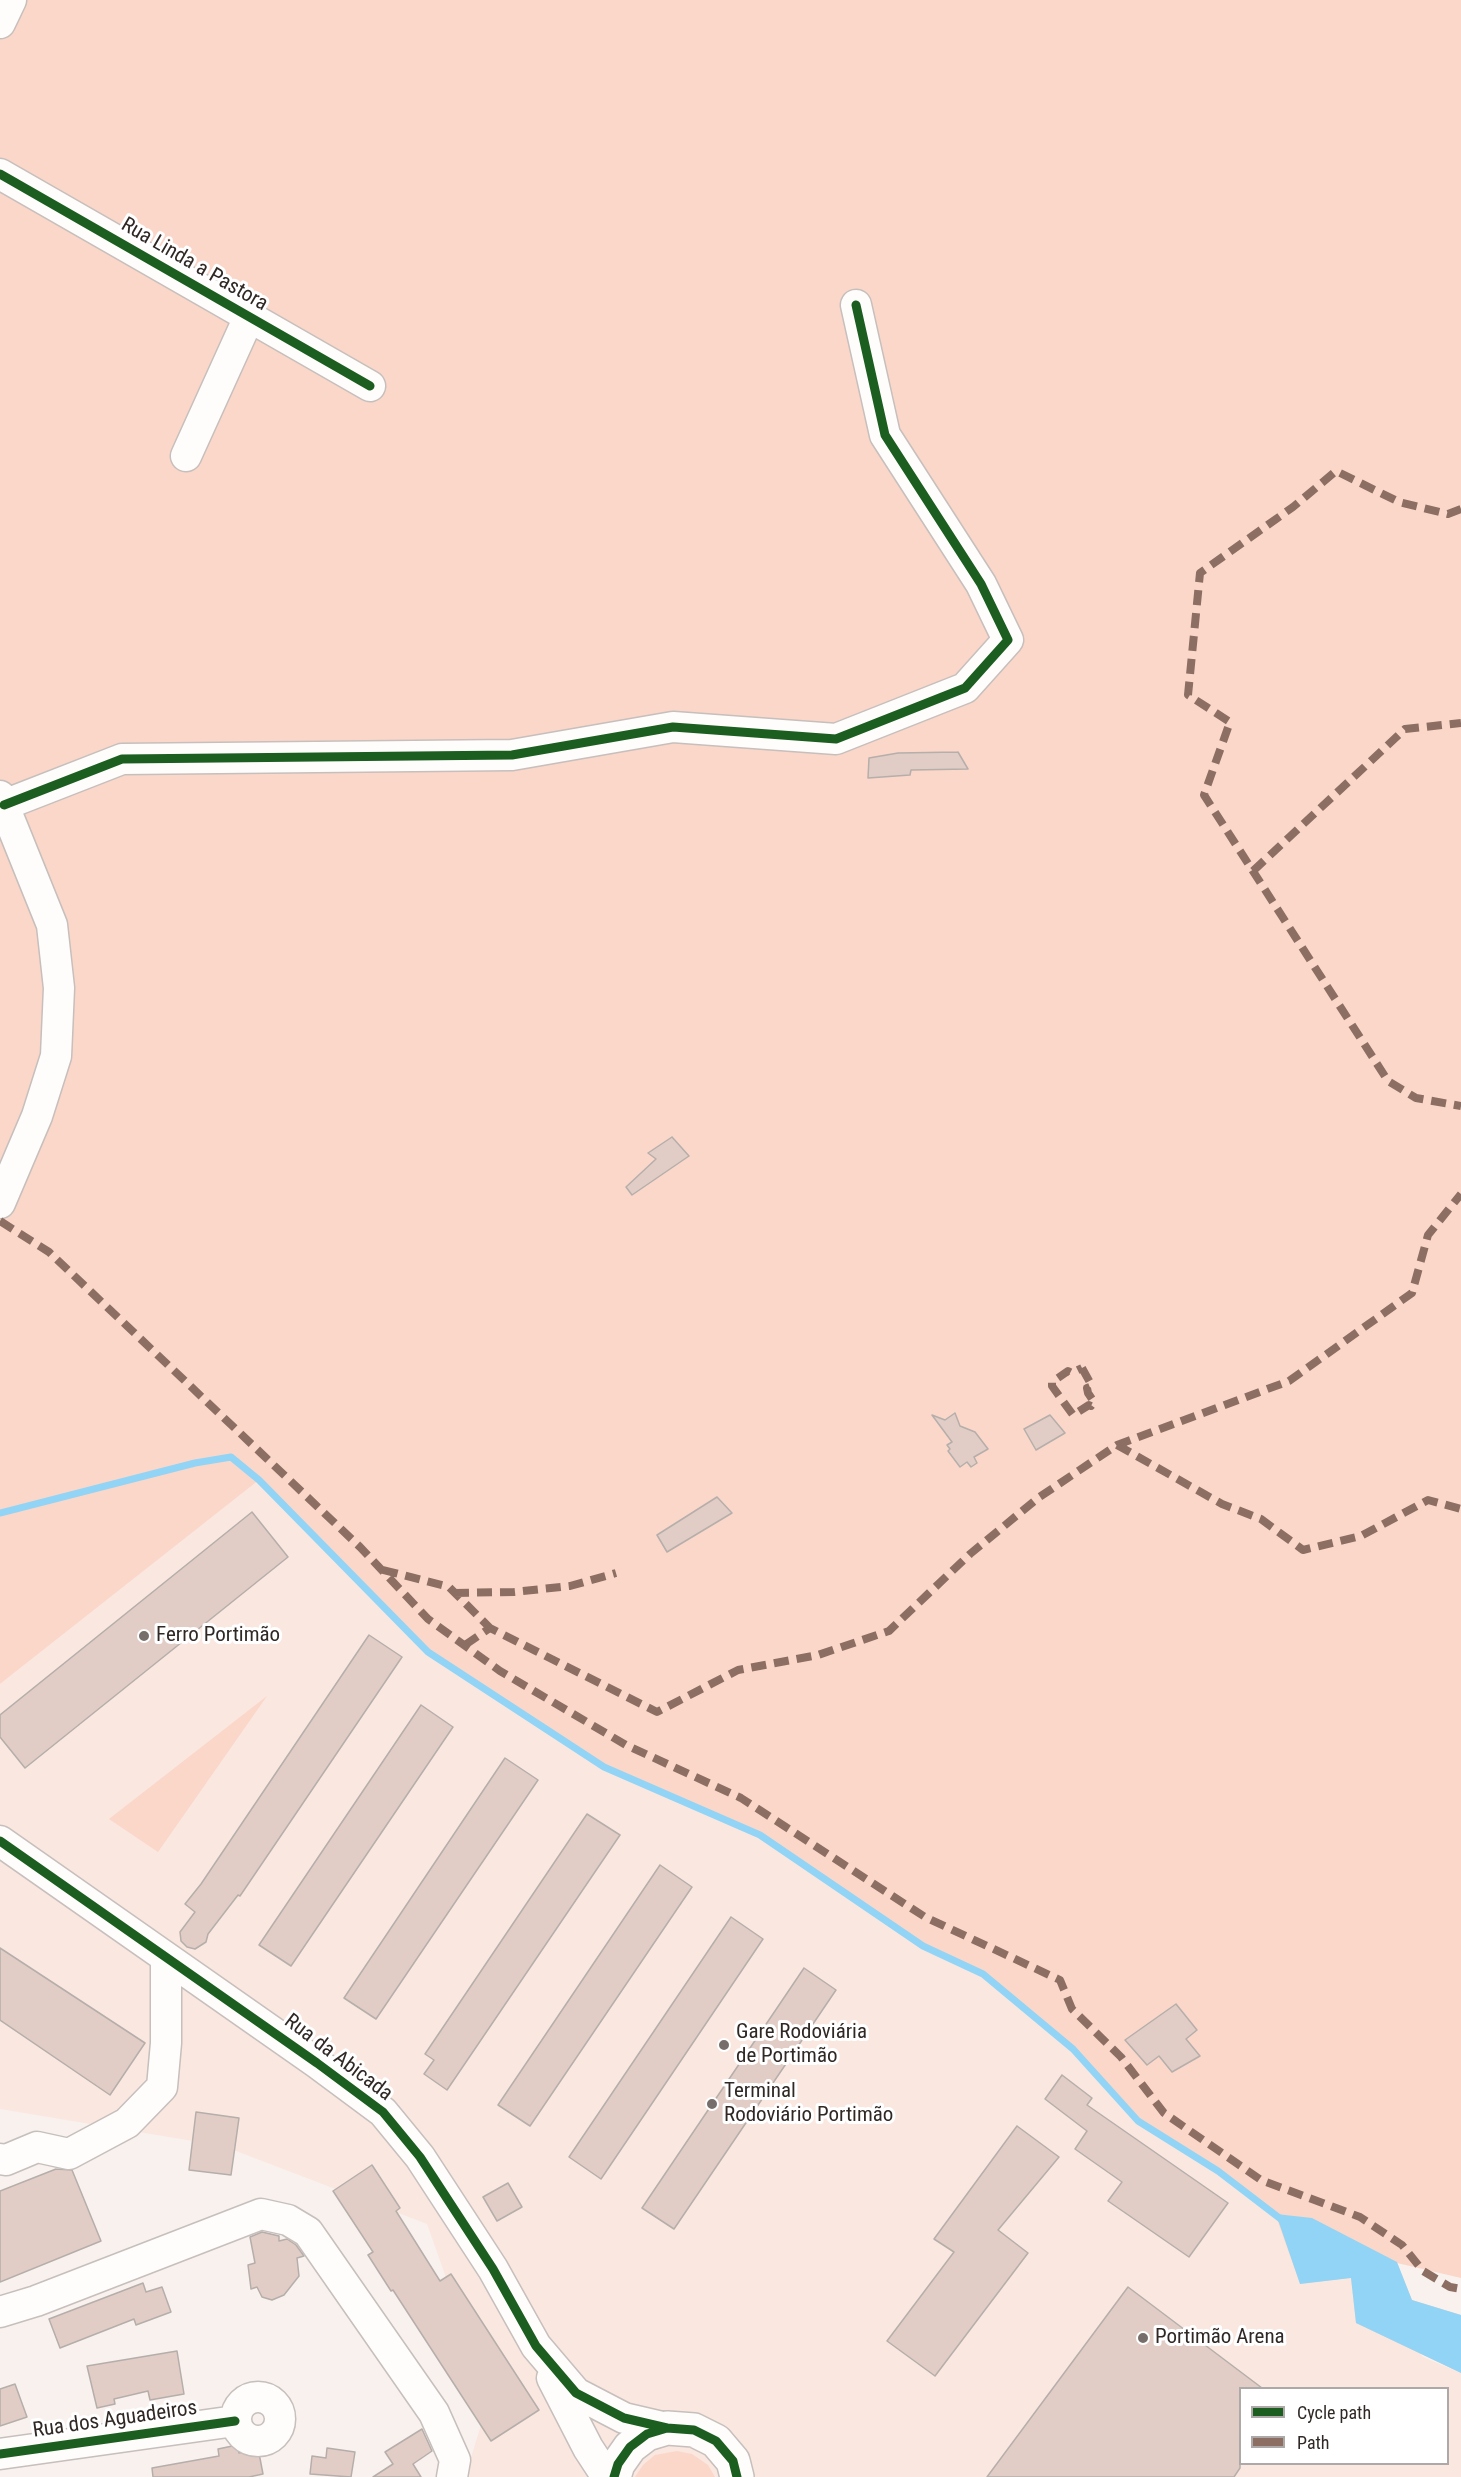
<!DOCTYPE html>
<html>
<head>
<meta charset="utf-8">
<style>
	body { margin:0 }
	#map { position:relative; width:1461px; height:2477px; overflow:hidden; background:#f9f1ee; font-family:"Roboto Condensed",sans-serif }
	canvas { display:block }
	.legend { position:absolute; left:1239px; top:2387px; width:210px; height:78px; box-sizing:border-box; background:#fff; border:2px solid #aca9a8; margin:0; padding:8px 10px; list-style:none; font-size:18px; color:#2f2825 }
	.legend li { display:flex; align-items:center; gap:12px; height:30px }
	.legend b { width:30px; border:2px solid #aca9a8 }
</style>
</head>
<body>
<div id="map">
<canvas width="1461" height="2477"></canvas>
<ul class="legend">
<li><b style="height:8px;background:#1b5e20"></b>Cycle path</li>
<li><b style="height:8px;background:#8d6e63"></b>Path</li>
</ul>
</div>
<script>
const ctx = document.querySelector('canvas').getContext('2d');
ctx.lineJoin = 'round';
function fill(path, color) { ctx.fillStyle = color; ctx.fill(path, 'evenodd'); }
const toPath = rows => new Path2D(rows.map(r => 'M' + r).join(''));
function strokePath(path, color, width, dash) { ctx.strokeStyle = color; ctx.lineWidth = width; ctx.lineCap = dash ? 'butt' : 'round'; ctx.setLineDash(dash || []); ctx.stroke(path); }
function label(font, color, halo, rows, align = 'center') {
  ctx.font = font + ' "Roboto Condensed",sans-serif'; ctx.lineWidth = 6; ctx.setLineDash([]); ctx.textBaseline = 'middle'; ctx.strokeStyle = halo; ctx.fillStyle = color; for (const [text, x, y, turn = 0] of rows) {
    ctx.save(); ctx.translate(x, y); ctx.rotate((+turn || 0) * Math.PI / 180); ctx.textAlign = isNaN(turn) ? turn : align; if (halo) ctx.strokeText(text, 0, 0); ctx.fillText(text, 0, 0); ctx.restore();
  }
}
const built = toPath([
	[259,1480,428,1652,604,1767,760,1835,923,1946,983,1974,1073,2049,1138,2121,1218,2171,1275,2214,1300,2284,1352,2278,1423,2357,1461,2373,1461,2477,465,2477,489,2399,427,2224,223,2146,0,2109,0,1684],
	[1240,2388,1448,2388,1448,2464,1240,2464]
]);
const green = toPath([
	[0,0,1461,0,1461,2278,1397,2263,1412,2300,1461,2315,1461,2373,1356,2323,1351,2278,1300,2284,1275,2214,1218,2171,1138,2121,1073,2049,983,1974,923,1946,760,1835,604,1767,428,1652,259,1480,0,1684],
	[267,1696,158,1852,109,1819],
	[677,2451,692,2454,708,2465,715,2477,635,2477,643,2465,655,2455]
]);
const water = toPath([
	[1276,2214,1312,2218,1397,2262,1412,2300,1461,2315,1461,2373,1356,2323,1351,2278,1300,2284]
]);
const stream = toPath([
	[0,1513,195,1463,231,1457,259,1480,428,1652,604,1767,760,1835,923,1946,983,1974,1073,2049,1138,2121,1218,2171,1282,2220]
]);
const building = toPath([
	[958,752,968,769,911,770,910,775,868,778,869,758,898,753,958,752],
	[672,1137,689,1156,632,1195,626,1187,656,1159,648,1153,672,1137],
	[955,1413,960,1426,975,1432,988,1449,974,1457,977,1463,971,1467,967,1462,960,1467,948,1451,950,1449,947,1445,952,1442,932,1415,945,1420,955,1413],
	[1050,1415,1065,1433,1036,1450,1024,1429,1050,1415],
	[717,1497,732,1513,667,1552,657,1535,717,1497],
	[252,1512,288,1557,25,1768,0,1737,0,1715,252,1512],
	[369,1635,402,1657,240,1896,238,1895,208,1934,206,1942,195,1949,187,1947,181,1941,180,1932,195,1912,185,1904,201,1884,369,1635],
	[421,1705,453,1727,291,1966,259,1945,421,1705],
	[505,1758,538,1780,376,2019,344,1998,505,1758],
	[587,1814,620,1835,447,2090,424,2074,434,2060,425,2054,587,1814],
	[660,1865,692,1887,530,2126,498,2105,660,1865],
	[731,1917,763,1939,601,2179,569,2157,731,1917],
	[0,1948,145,2043,110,2095,0,2020,0,1948],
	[804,1968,836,1990,674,2229,642,2208,804,1968],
	[1176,2004,1197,2030,1186,2039,1200,2056,1172,2072,1159,2056,1147,2065,1125,2040,1176,2004],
	[1062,2075,1092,2098,1087,2105,1228,2203,1189,2257,1108,2201,1122,2182,1075,2149,1087,2131,1045,2099,1062,2075],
	[196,2112,239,2118,231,2175,189,2170,196,2112],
	[1017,2126,1059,2157,998,2230,1028,2253,935,2376,887,2341,954,2252,934,2239,1017,2126],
	[372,2165,400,2208,396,2211,440,2281,451,2274,539,2410,491,2441,393,2290,391,2291,368,2255,373,2252,333,2191,372,2165],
	[56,2169,72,2170,101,2241,0,2282,0,2191,56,2169],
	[508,2183,522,2207,497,2221,483,2197,508,2183],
	[262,2232,279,2236,279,2241,287,2239,296,2245,304,2256,297,2258,299,2276,284,2295,272,2300,262,2297,257,2287,251,2289,248,2265,255,2263,250,2237,262,2232],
	[143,2283,146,2292,162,2287,171,2312,136,2325,134,2319,60,2348,49,2319,143,2283],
	[1128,2287,1262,2388,1240,2388,1240,2468,1234,2477,987,2477,1128,2287],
	[177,2351,184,2394,150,2400,148,2391,114,2399,115,2404,97,2408,87,2366,177,2351],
	[15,2384,27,2417,0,2426,0,2389,15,2384],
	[422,2429,432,2451,413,2464,421,2477,373,2477,393,2464,385,2452,422,2429],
	[237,2445,239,2453,258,2448,263,2474,249,2477,153,2477,152,2468,219,2456,218,2449,237,2445],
	[327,2448,355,2452,351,2477,310,2474,312,2456,326,2458,327,2448]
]);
const minor = toPath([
	[0,23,11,0],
	[0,174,370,386],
	[186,456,249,317],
	[0,796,52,925,59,988,56,1056,37,1116,0,1203],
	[4,805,122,759,512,755,673,727,836,739,965,688,1008,640,981,584,885,435,856,305],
	[0,1841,317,2063,383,2112,420,2157,493,2269,536,2346,576,2393,624,2418,667,2428],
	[0,2159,6,2160,37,2147,69,2154,127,2123,162,2087,166,2043,166,1958],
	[0,2312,36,2301,261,2214,288,2220,308,2232,434,2413,455,2460,452,2477],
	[552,2378,588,2448,607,2477],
	'236 2419a22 22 0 1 1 44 0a22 22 0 1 1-44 0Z',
	[0,2454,235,2421]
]);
const major = toPath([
	[614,2477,618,2464,630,2447,647,2434,667,2428,694,2430,716,2441,733,2461,737,2477]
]);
const quiet = toPath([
	[1461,509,1448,514,1399,502,1336,471,1293,507,1200,573,1188,695,1230,722,1204,795,1388,1081,1416,1098,1461,1106],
	[1253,871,1405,729,1461,723],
	[0,1221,49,1252,360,1547,428,1619,500,1671,626,1745,741,1798,925,1917,1060,1980,1072,2009,1121,2057,1164,2113,1261,2180,1360,2217,1402,2245,1423,2271,1450,2287,1461,2289],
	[1082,1368,1092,1386,1087,1388,1088,1393,1094,1402,1091,1406,1089,1405,1073,1415,1052,1386,1052,1382,1068,1371,1072,1373,1082,1368],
	[1117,1445,1222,1504,1261,1519,1303,1550,1361,1536,1428,1500,1461,1509],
	[383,1570,449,1587,490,1628],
	[454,1593,514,1592,570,1586,616,1573],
	[465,1645,490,1628,657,1712,738,1670,818,1655,889,1631,970,1554,1038,1498,1117,1445,1289,1381,1412,1293,1428,1235,1461,1194]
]);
const cycleway = toPath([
	[0,174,370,386],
	[4,805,122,759,512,755,673,727,836,739,965,688,1008,640,981,584,885,435,856,305],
	[0,1841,317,2063,383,2112,420,2157,493,2269,536,2346,576,2393,624,2418,667,2428],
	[0,2454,235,2421],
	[614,2477,618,2464,630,2447,647,2434,667,2428,694,2430,716,2441,733,2461,737,2477]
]);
const markers = [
	[144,1636,6,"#766e6b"],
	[724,2045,6,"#766e6b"],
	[712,2104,6,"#766e6b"],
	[1143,2338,6,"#766e6b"]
];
const streetNames = [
	["Rua Linda a Pastora",194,265,30],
	["Rua da Abicada",338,2058,37],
	["Rua dos Aguadeiros",115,2420,-8]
];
const poiNames = [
	["Ferro Portimão",156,1636],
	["Gare Rodoviária",736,2033],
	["de Portimão",736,2057],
	["Terminal",724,2092],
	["Rodoviário Portimão",724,2116],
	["Portimão Arena",1155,2338]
];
fill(built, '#fae7e0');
fill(green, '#fbd7c9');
fill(water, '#92d4f5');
strokePath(stream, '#92d4f5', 7);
fill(building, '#e1cdc5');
strokePath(building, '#b5aeab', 1.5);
strokePath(minor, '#c6bfbc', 33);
strokePath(major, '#c6bfbc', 36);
strokePath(minor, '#fefdfc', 30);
strokePath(major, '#fefdfc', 33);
strokePath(quiet, '#8d6e63', 8, [15, 8]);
strokePath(cycleway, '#1b5e20', 9);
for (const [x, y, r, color] of markers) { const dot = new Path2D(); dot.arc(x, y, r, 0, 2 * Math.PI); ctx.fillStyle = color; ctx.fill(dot); strokePath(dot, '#fff', 2); }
label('21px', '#2f2825', '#fff', streetNames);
label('21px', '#2f2825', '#fff', poiNames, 'left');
</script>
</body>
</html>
